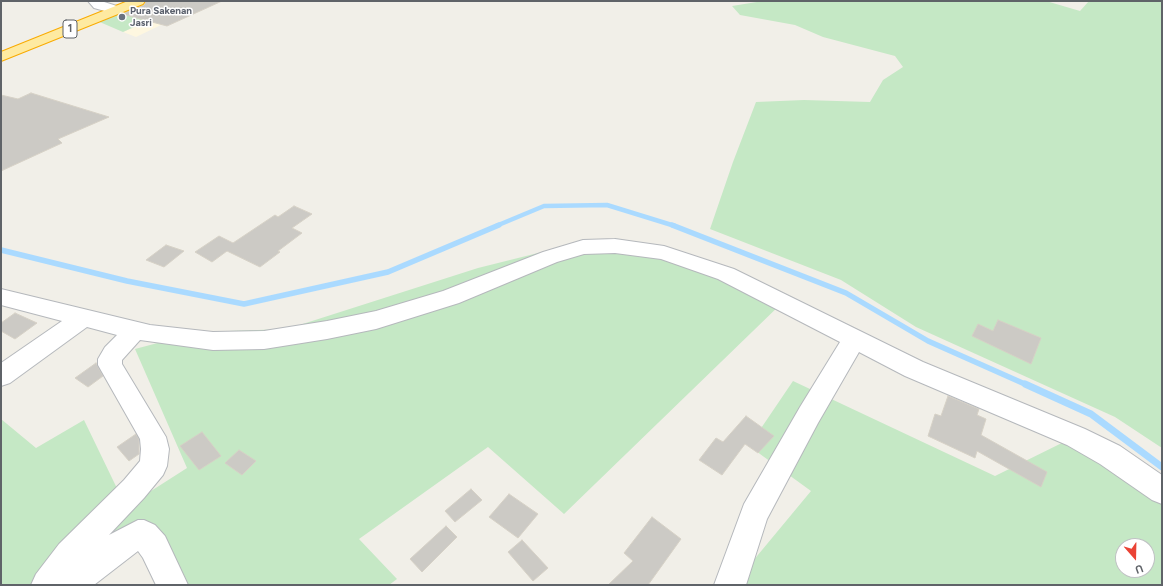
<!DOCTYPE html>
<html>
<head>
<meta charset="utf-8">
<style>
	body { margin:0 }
	#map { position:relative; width:1163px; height:586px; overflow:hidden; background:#f1efe8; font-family:Figtree,sans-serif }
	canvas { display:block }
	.frame { position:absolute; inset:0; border:2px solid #5f6368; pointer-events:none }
	.north { position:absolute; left:1115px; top:538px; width:40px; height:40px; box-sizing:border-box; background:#fff; border:1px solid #bfc1c3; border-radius:50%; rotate:160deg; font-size:11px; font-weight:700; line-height:16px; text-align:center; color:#5f6368 }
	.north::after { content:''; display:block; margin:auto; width:14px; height:18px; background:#ea4335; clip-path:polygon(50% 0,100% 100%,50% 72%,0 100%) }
</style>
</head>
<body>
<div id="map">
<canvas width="1163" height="586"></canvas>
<div class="frame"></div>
<div class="north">U</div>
</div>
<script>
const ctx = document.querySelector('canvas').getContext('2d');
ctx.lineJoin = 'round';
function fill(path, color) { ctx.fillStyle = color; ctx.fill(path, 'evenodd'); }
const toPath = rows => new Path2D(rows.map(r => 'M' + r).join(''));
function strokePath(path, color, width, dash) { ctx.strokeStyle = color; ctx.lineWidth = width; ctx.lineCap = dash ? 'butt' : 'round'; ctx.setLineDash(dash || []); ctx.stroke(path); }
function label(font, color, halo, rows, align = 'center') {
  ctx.font = font + ' Figtree,sans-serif'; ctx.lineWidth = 3; ctx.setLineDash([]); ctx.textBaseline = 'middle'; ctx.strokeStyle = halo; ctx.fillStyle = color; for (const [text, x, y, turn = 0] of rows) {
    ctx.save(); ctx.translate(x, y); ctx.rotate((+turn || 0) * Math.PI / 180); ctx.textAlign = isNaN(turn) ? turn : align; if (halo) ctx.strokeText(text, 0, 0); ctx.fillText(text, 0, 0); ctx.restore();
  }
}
const commercial = toPath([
	[126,1,211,1,136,37,123,32,159,16,119,4]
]);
const green = toPath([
	[763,1,1046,1,1080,11,1089,1,1162,1,1162,448,1115,417,916,327,841,280,710,229,733,162,756,102,804,100,870,102,883,80,903,67,895,56,823,37,795,25,740,15,732,6],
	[119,4,159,16,123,32,88,17],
	[586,241,620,244,784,301,564,514,488,447,359,539,397,579,389,585,164,585,139,541,81,585,1,585,1,419,36,448,84,420,126,507,187,468,135,349,199,332,287,329,478,268],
	[793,381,995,476,1076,436,1162,491,1162,585,733,585,811,491,749,446],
	[1123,546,1147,546,1147,570,1123,570]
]);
const streamFar2 = toPath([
	[496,226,544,206,607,205,675,226]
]);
const streamFar1 = toPath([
	[672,225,846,293,928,341,1027,385],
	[1,250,127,281,244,304,388,272,499,225]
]);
const stream = toPath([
	[1025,384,1091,414,1162,467]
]);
const building = toPath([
	[146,1,222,1,167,26,122,14,144,5,146,1],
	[31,93,109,117,58,139,62,143,1,171,1,95,18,99,31,93],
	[294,206,312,214,292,228,302,233,278,251,280,252,260,267,227,251,212,262,195,252,219,236,233,243,275,215,278,217,294,206],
	[166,245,184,251,164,267,146,260,166,245],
	[15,313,37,323,15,339,1,331,1,323,15,313],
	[998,320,1041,338,1031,364,972,336,978,324,993,331,998,320],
	[96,363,103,376,88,387,75,378,96,363],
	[948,396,979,409,977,415,986,419,981,435,1047,472,1041,487,977,451,975,458,928,436,935,414,941,416,948,396],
	[746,416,774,436,758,453,745,444,722,475,699,460,716,438,723,442,746,416],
	[202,432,221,456,199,470,180,446,202,432],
	[136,434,139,439,139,454,129,461,117,447,136,434],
	[239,450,256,461,242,475,225,463,239,450],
	[471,489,482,500,455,522,445,511,471,489],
	[509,494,538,514,518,538,489,517,509,494],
	[652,517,681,539,648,585,608,585,633,561,624,553,652,517],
	[446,526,457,537,422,572,410,559,446,526],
	[522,540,548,568,533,581,508,552,522,540]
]);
const minor = toPath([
	[88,1,101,1,120,7,122,10,120,13,112,13,94,8,88,1],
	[615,239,664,246,734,269,923,362,1085,429,1120,446,1162,475,1162,504,1152,500,1100,464,1067,445,905,376,859,352,818,423,767,519,746,585,714,585,744,504,800,407,840,342,718,279,661,259,615,253,584,254,557,262,459,303,376,329,327,339,264,349,213,350,140,340,122,360,122,364,166,437,169,449,167,466,163,475,144,498,109,535,138,520,144,520,155,525,165,536,188,585,156,585,143,558,138,551,94,585,31,585,36,574,59,544,124,480,140,461,141,449,140,439,98,365,98,359,105,347,117,335,87,327,10,383,1,386,1,363,62,321,1,305,1,289,150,325,213,332,264,331,327,321,376,311,443,291,543,252,583,240,615,239]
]);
const trunk = toPath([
	[128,1,145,1,143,4,1,61,1,52,128,1]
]);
const markers = [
	[122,17,4,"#6b7280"]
];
const farWorshipnames = [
	["Pura Sakenan",130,11],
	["Jasri",130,23]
];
const shields = [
	[70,29,14]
];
const shieldNames = [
	["1",70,29]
];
fill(commercial, '#fef7e0');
fill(green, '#c5e8c5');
strokePath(streamFar2, '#aadaff', 4.5);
strokePath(streamFar1, '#aadaff', 5.5);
strokePath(stream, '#aadaff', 7);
fill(building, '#cccac5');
strokePath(building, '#d6d1c6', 1);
strokePath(minor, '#b5b8bc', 2);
strokePath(trunk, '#f9ab00', 2);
fill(minor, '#fff');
fill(trunk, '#feeaa1');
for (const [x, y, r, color] of markers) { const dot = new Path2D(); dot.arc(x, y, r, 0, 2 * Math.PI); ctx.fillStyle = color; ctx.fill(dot); strokePath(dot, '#fff', 1.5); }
label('bold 10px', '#5b616d', '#fff', farWorshipnames, 'left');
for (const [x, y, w] of shields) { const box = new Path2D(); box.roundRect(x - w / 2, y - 9, w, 18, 3); ctx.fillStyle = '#fff'; ctx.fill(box); strokePath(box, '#5f6368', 1); }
label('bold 11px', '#5f6368', null, shieldNames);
</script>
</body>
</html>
